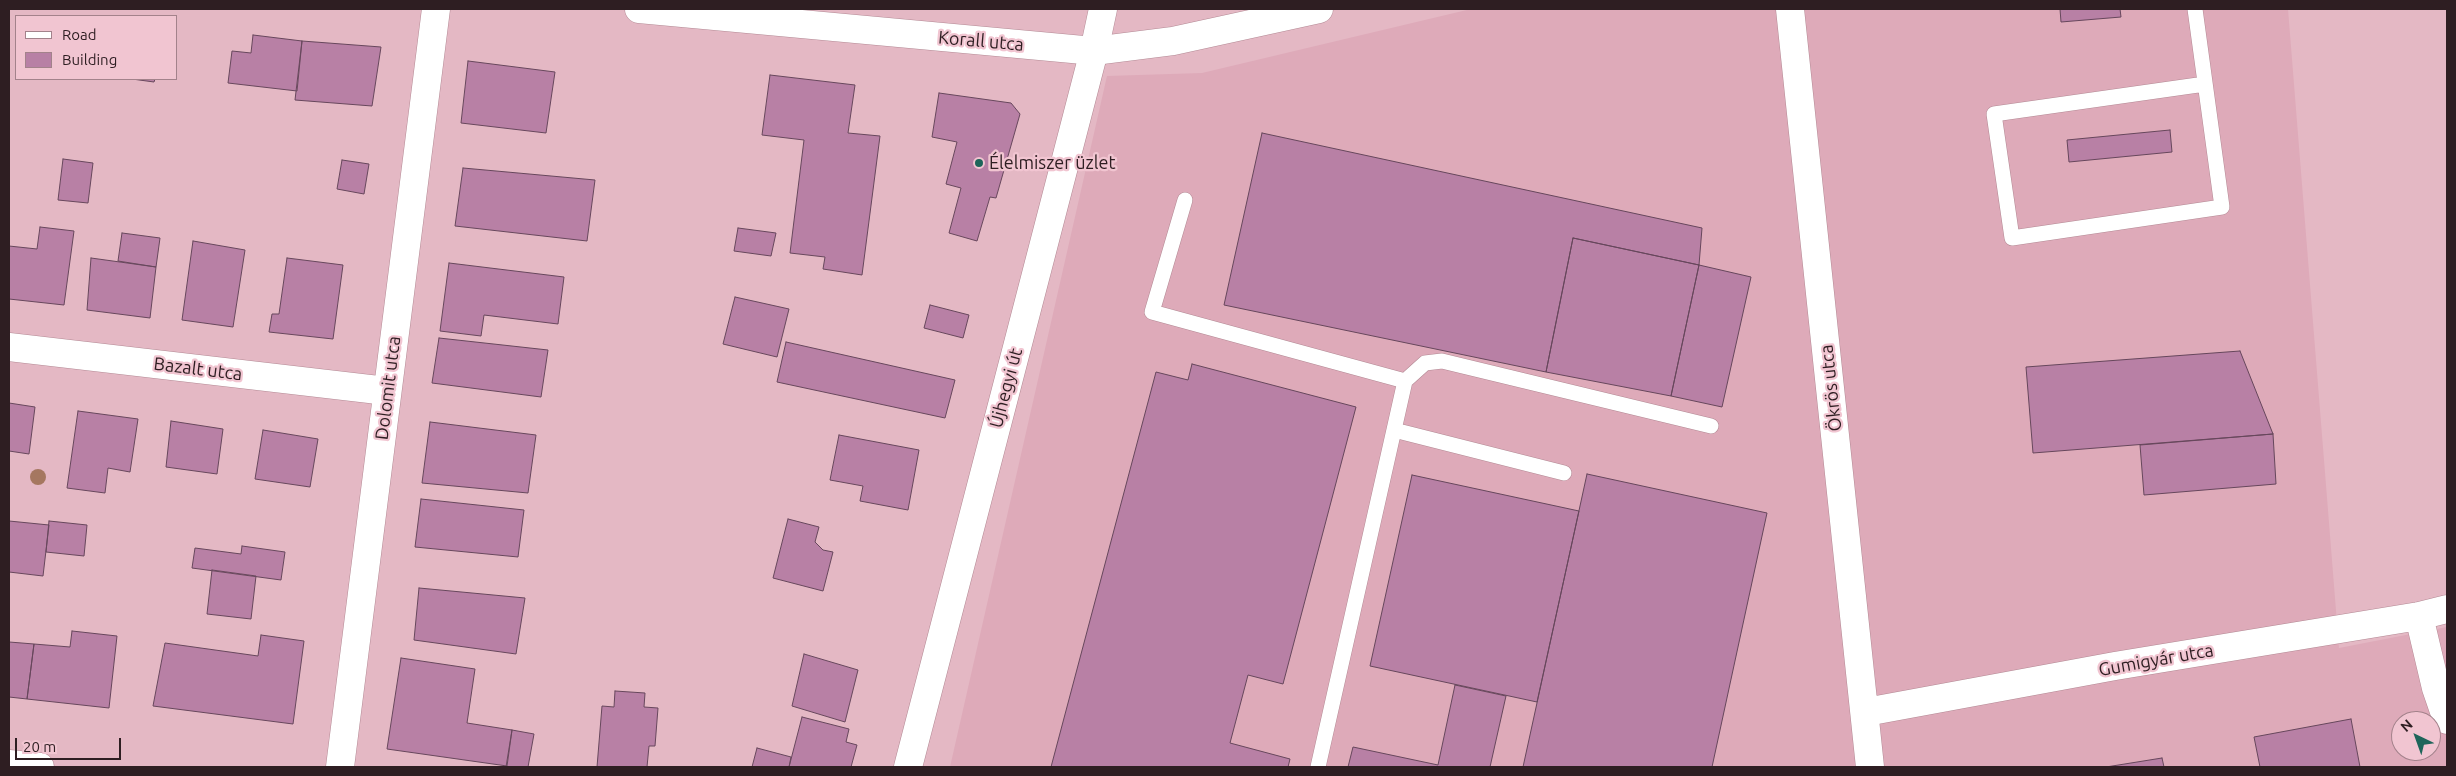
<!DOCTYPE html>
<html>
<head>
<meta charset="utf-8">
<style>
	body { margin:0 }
	#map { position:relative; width:2456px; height:776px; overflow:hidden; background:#e4b8c4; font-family:Ubuntu,sans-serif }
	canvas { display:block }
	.frame { position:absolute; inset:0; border:10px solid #2e1e22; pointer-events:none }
	.legend { position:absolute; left:15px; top:15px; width:162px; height:65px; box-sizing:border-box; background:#f1c5d1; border:1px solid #a3828b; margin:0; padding:6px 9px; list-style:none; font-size:15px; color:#2e1e22 }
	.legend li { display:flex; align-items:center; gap:10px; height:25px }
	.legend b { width:25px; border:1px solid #a3828b }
	.north { position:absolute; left:2391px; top:711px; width:50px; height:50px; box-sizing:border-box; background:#f1c5d1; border:1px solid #a3828b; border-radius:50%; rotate:318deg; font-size:14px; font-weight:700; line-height:20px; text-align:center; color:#2e1e22 }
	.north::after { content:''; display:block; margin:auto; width:18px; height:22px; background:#1e655a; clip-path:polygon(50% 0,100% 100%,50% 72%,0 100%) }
	.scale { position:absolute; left:15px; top:738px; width:106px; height:22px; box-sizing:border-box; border:2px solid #2e1e22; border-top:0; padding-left:6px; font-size:15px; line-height:18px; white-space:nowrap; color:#2e1e22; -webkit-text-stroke:4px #f1c5d1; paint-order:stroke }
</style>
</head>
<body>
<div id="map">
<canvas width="2456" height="776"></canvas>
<div class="frame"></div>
<ul class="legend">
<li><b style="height:6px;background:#fff"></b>Road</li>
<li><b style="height:14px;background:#b880a5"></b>Building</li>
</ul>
<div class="north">N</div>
<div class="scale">20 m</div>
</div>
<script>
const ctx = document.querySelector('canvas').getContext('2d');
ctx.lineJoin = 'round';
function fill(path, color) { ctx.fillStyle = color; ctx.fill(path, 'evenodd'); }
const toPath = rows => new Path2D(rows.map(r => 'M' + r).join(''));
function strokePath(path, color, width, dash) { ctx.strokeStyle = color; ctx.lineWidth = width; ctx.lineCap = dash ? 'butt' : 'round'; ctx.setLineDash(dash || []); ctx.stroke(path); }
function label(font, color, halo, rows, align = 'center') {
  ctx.font = font + ' Ubuntu,sans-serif'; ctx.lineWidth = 4.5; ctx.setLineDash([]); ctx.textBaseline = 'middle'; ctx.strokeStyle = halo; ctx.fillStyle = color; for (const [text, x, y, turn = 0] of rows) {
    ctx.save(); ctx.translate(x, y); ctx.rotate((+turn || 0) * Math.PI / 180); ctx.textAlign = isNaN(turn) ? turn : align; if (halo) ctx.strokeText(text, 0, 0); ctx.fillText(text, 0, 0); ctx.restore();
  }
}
const built = toPath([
	[1471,9,2288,9,2339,648,2447,627,2447,767,950,767,1107,76,1202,73],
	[2401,721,2431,721,2431,751,2401,751]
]);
const building = toPath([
	[2060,9,2120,9,2121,17,2061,22,2060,9],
	[253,35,302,41,297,91,228,83,232,51,251,53,253,35],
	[302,41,381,47,372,106,295,100,302,41],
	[468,61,555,72,546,133,461,123,468,61],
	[770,75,855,85,848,133,880,136,862,275,823,269,825,257,790,253,804,140,762,135,770,75],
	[132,79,155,79,154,82,132,79],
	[939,93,1011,103,1020,114,996,198,990,197,977,241,949,233,961,188,946,184,957,142,932,137,939,93],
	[2170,130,2172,152,2069,162,2067,140,2170,130],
	[1262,133,1702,228,1699,265,1573,238,1546,372,1224,305,1262,133],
	[63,159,93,163,88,203,58,200,63,159],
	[342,160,369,164,364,194,337,189,342,160],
	[463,168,595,180,587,241,455,226,463,168],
	[40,227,74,231,64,305,9,299,9,246,37,249,40,227],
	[738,228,776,233,771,256,734,251,738,228],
	[122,233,160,238,156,267,118,261,122,233],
	[1573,238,1699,265,1671,396,1546,372,1573,238],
	[193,241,245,250,233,327,182,320,193,241],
	[91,258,156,267,150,318,87,310,91,258],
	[287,258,343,265,333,339,269,332,272,314,279,314,287,258],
	[449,263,564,277,558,324,484,315,481,336,440,331,449,263],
	[1699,265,1751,277,1722,407,1671,396,1699,265],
	[735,297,789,309,777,357,723,344,735,297],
	[930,305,969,315,963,338,924,328,930,305],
	[439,338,548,350,541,397,432,383,439,338],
	[786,342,955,380,945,418,777,382,786,342],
	[2240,351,2273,434,2033,453,2026,367,2240,351],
	[1192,364,1356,407,1283,684,1248,675,1230,743,1290,759,1288,767,1051,767,1156,372,1188,380,1192,364],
	[9,403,35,407,29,454,9,451,9,403],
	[78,411,138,419,130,472,108,468,105,493,67,488,78,411],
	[171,421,223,429,217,474,166,467,171,421],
	[430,422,536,435,528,493,422,483,430,422],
	[263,430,318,439,310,487,255,479,263,430],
	[2273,434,2276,484,2144,495,2140,445,2273,434],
	[839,435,919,450,908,510,860,501,863,486,830,480,839,435],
	[1587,474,1767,513,1712,767,1523,767,1587,474],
	[1412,475,1579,511,1537,702,1370,666,1412,475],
	[421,499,524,510,518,557,415,547,421,499],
	[788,519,819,527,815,542,823,550,833,552,823,591,773,578,788,519],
	[9,521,49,525,43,576,9,572,9,521],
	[49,521,87,525,84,556,46,552,49,521],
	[242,546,285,552,281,580,192,568,195,548,241,554,242,546],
	[212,570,256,576,251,619,207,614,212,570],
	[419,588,525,598,516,654,414,640,419,588],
	[72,631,117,636,109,708,27,699,34,644,70,647,72,631],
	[261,635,304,641,293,724,153,706,165,643,258,656,261,635],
	[9,642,34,644,27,699,9,697,9,642],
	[804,654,858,670,845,722,792,706,804,654],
	[401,658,475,669,467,723,512,730,507,766,387,749,401,658],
	[1455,685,1506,696,1490,767,1348,767,1353,747,1438,765,1455,685],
	[615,691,645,693,644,707,658,708,655,746,649,746,647,767,597,767,602,706,614,707,615,691],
	[802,717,849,729,846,742,857,745,851,767,789,767,802,717],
	[2351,719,2360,767,2260,767,2254,737,2351,719],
	[512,730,534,734,528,767,506,767,512,730],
	[757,748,791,757,789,767,752,767,757,748],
	[2162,758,2164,767,2106,767,2162,758]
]);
const service = toPath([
	[2195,9,2222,207,2012,238,1994,114,2205,84],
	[1185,200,1152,312,1405,381,1318,767],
	[1405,381,1425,363,1442,361,1711,426],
	[1394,430,1564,473]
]);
const minor = toPath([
	[639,9,1094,51,1173,41,1319,9],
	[1790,9,1870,767],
	[9,347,387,391],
	[2419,616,2436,688,2447,720],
	[1866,712,2115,666,2419,616,2447,609],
	[9,764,40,767],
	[340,767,436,9]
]);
const tertiary = toPath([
	[908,767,1094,51,1103,9]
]);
const trees = [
	[38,477]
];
const markers = [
	[979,163,5,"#1e655a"]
];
const streetNames = [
	["Korall utca",981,41,5],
	["Bazalt utca",198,369,7],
	["Dolomit utca",388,388,-83],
	["Újhegyi út",1006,388,-75],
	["Ökrös utca",1831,388,-96],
	["Gumigyár utca",2156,660,-10]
];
const poiNames = [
	["Élelmiszer üzlet",989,163]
];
fill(built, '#deaab9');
fill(building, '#b880a5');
strokePath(building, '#67475c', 1);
strokePath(service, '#b38994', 16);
strokePath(minor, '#b38994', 29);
strokePath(tertiary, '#b38994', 29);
strokePath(service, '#fff', 15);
strokePath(minor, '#fff', 28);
strokePath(tertiary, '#fff', 28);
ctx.fillStyle = '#a57760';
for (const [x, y] of trees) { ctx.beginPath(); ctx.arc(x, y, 8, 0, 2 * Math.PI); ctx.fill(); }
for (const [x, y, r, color] of markers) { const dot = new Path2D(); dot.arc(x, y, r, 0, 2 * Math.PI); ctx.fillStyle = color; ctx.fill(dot); strokePath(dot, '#f1c5d1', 2); }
label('18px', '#2e1e22', '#f1c5d1', streetNames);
label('18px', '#2e1e22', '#f1c5d1', poiNames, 'left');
</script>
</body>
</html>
